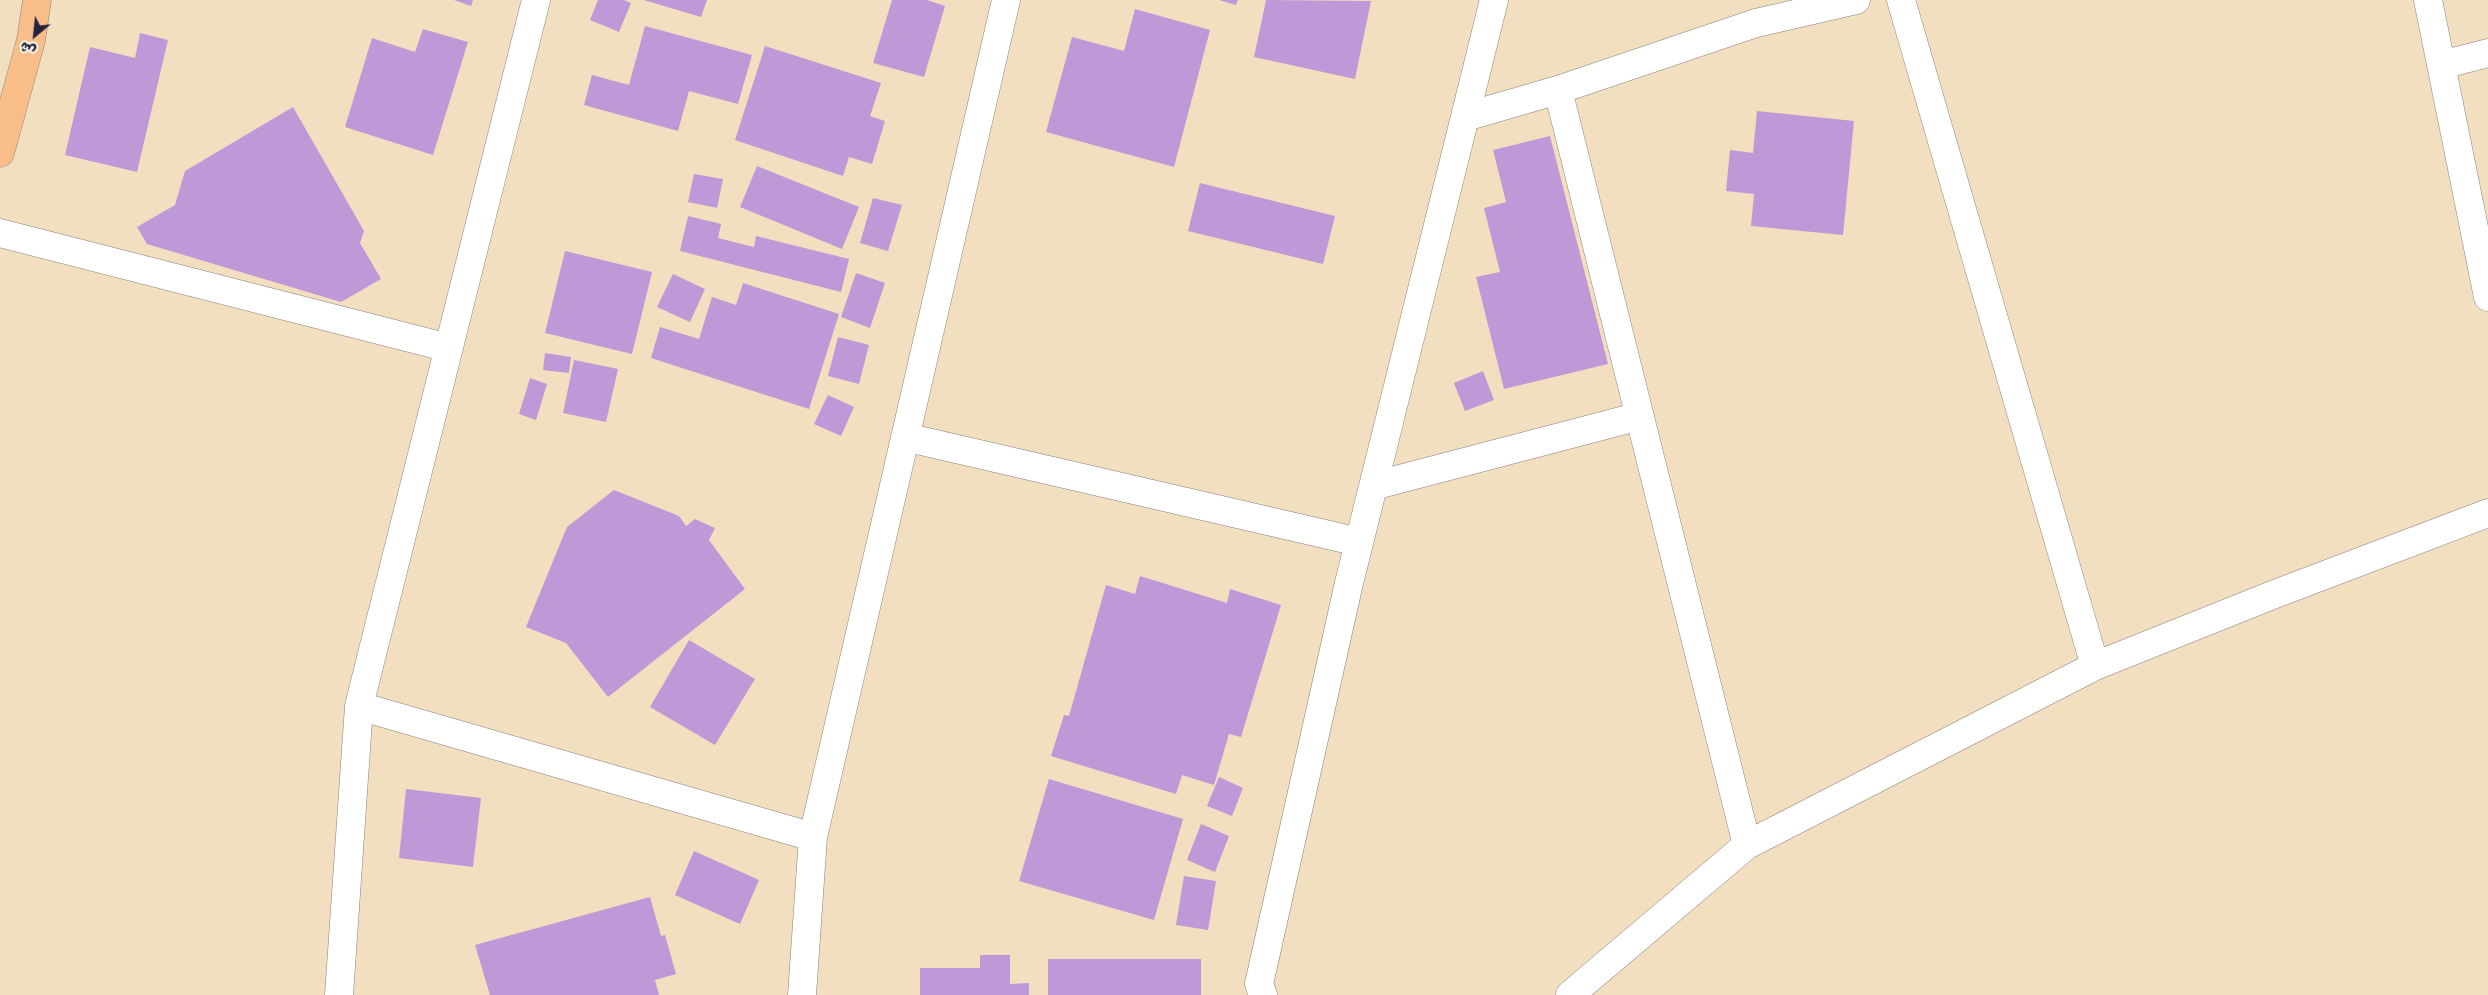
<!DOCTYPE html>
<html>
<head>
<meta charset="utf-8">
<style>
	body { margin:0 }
	#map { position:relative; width:2488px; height:995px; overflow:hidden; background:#f1dfc0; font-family:Caveat,"Playpen Sans Arabic",sans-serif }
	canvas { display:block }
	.north { position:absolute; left:10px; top:10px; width:50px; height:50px; -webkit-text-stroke:4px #fbf7ec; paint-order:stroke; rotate:208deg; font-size:14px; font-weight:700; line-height:20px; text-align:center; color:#22223b }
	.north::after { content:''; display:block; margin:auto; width:18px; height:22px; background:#22223b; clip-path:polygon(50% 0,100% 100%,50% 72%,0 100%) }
</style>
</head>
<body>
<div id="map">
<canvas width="2488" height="995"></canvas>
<div class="north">ش</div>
</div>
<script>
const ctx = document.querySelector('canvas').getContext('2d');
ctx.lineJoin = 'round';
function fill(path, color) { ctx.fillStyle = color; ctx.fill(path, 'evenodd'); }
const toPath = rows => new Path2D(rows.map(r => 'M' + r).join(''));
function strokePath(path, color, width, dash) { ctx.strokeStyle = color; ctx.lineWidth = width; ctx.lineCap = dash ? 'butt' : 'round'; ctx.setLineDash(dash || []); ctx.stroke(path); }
const building = toPath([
	[454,0,473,0,471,6],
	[598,0,624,0,631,3,619,32,590,20],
	[644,0,707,0,701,17],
	[892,0,927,0,945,6,924,77,873,63],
	[1219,0,1238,0,1236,5],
	[1266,0,1371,1,1355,79,1254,57],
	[1135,9,1210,30,1174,167,1046,132,1072,37,1124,51],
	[645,26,752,55,738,104,689,91,678,131,584,105,592,75,629,85],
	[423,29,468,42,433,155,345,127,372,38,415,52],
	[140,33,168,40,137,172,65,155,90,47,135,58],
	[765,46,881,83,870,116,885,121,872,164,849,157,843,176,735,140],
	[293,107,364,231,360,243,381,279,341,302,147,244,137,227,175,205,185,171],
	[1757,111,1854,121,1843,235,1751,226,1754,194,1726,191,1730,150,1753,153],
	[1550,136,1608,364,1504,389,1476,277,1500,272,1484,208,1506,202,1493,150],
	[757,166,859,207,842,249,740,207],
	[694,174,723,179,717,208,688,202],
	[1200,183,1335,216,1323,264,1188,231],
	[873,198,902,205,888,251,860,243],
	[688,216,721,224,718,238,754,247,756,236,849,259,841,292,680,251],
	[565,251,652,272,632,354,545,333],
	[856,273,885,283,870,328,841,317],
	[673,274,705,289,690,322,657,307],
	[743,283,839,314,809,409,651,358,660,327,699,339,712,297,736,305],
	[838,337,869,345,859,384,828,376],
	[545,353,571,357,569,373,543,370],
	[574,360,618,369,606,422,563,413],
	[1483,371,1494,400,1465,411,1454,383],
	[530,378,547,384,536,420,519,414],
	[828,395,854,407,841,436,814,424],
	[614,490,679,516,686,526,695,519,715,528,709,540,745,589,608,697,566,643,526,627,567,527],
	[1140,576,1227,603,1230,589,1281,605,1241,737,1229,734,1214,785,1182,775,1176,794,1051,756,1064,715,1069,716,1106,585,1135,594],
	[689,640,755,679,715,745,650,707],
	[1219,777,1243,788,1232,816,1207,806],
	[1049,779,1183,819,1154,920,1019,881],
	[406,789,481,798,473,867,399,858],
	[1201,824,1229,836,1215,872,1187,860],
	[694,851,759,880,740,924,675,895],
	[1184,876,1216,881,1208,930,1176,925],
	[650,897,661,936,665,935,676,974,655,980,659,995,490,995,475,945],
	[980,955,1010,955,1010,984,1029,983,1029,995,920,995,920,968,980,968],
	[1048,959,1201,959,1201,995,1048,995]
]);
const minor = toPath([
	[536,0,359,706,813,837],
	[1901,0,2095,666],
	[2428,0,2488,297],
	[2441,65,2488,53],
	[1558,90,1747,845],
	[1465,117,1558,90,1756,23,1856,0],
	[0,233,449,348],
	[905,437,1359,542],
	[1373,486,1640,416],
	[339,995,359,706],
	[802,995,813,837,1006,0],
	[1263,995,1259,984,1349,583,1494,0],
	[1570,995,1747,845,2095,666,2275,594,2488,513]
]);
const major = toPath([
	[0,153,31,40,37,0]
]);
fill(building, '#be98d7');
strokePath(minor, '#8a807e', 29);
strokePath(major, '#8a807e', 29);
strokePath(minor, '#fff', 28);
strokePath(major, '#f8bd89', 28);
</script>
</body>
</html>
